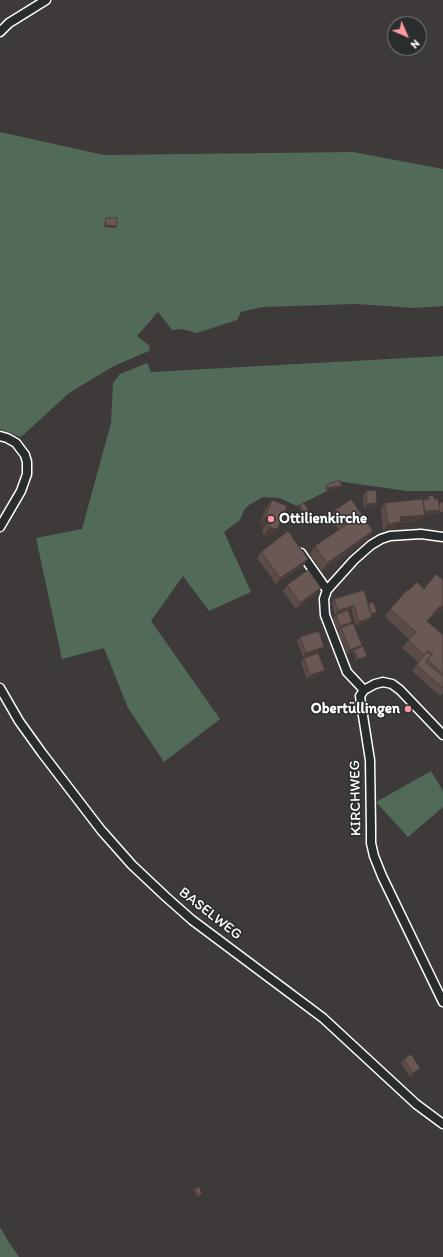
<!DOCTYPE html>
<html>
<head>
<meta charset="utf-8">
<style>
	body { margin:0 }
	#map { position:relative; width:443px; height:1257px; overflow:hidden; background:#3d3a39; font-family:Itim,sans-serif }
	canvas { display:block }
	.north { position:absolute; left:387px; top:16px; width:40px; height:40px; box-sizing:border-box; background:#2a2d2e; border:1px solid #7f8182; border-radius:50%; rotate:135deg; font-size:11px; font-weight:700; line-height:16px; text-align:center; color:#fff }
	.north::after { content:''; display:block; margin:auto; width:14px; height:18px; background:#ff9aa2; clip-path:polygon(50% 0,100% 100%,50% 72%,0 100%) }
</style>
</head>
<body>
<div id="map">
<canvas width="443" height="1257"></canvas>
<div class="north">N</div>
</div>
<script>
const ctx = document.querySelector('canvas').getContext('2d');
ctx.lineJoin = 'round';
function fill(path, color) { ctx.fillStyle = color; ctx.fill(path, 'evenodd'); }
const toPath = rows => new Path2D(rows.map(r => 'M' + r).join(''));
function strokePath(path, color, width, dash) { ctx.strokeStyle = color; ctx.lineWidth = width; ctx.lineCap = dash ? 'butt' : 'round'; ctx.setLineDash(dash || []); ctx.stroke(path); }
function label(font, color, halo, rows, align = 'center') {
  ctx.font = font + ' Itim,sans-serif'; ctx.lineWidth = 3; ctx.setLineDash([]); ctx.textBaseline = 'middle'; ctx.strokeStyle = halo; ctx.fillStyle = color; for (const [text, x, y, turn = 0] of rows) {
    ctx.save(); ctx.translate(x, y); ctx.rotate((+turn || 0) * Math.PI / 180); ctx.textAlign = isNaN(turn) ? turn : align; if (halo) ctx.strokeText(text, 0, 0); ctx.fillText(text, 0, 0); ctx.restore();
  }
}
const green = toPath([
	[0,132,104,155,353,152,443,169,443,306,415,308,356,304,262,307,241,312,237,320,197,333,182,329,172,330,158,312,137,336,150,346,149,351,114,366,69,393,21,437,0,429],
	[443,356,443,491,407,491,337,481,325,487,327,491,297,506,279,498,263,497,249,505,244,510,240,520,224,532,251,592,209,611,183,576,151,621,220,719,164,762,128,708,104,648,62,659,36,538,82,529,111,423,113,383,120,374,147,363,151,372],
	[431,771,443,791,443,807,408,837,376,802],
	[0,1227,10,1244,19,1257,0,1257]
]);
const street = toPath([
	[0,32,9,23,46,0],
	[0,436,7,438,16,443,25,455,27,462,27,474,21,491,0,527],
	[301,553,327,590],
	[0,688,19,721,42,753,101,830,132,865,166,897,192,920,323,1018,416,1104,443,1124],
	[364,690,360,696,361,703,370,760,371,828,371,843,374,856,382,876,443,1002],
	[364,690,347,672,325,615,324,599,327,590,354,560,371,545,381,539,390,536,421,534,443,537],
	[364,690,375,684,383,682,392,684,400,690,443,735]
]);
const wall = toPath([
	[106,218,117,226,115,228,104,227,105,220],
	[327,485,340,489,330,489,327,490,326,487],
	[366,491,374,507,364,508,363,495],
	[429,496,439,503,443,502,443,513,424,515,420,521,400,523,396,528,383,530,381,509,385,503,426,500],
	[272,500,273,536,269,537,264,535,262,531,264,527,259,525,266,508],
	[300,505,309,517,306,519,299,507],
	[335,510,368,539,322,571,310,554,315,546,339,530,330,518],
	[261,552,304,565,276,584,257,558],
	[287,585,317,594,296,609,283,591],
	[408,591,439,614,434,614,427,622,443,635,443,693,440,696,412,671,418,662,402,648,409,639,386,618,385,616,391,608],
	[334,599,368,604,377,612,375,614,372,615,369,621,356,626,351,609,348,610,352,622,351,623,361,647,367,656,365,658,356,661,353,652,347,654,338,632,339,630,337,630,333,619,336,615,341,613,335,615,332,603],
	[300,637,324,647,321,651,303,657,297,641],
	[304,658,322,674,307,679,301,663],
	[404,1059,420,1068,417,1072,410,1077,401,1063],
	[195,1189,200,1196,197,1197,194,1191]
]);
const shadedWall = toPath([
	[105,225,117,226,115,228,104,227],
	[342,486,340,489,330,489,327,490,329,488,332,487],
	[377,503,374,507,364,508,367,504],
	[440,510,437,514,424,515,420,521,400,523,396,528,383,530,388,524,400,517,423,512],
	[438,512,443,512,443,513,437,514],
	[265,517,270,519,264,527,259,525],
	[270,527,278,528,273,536,269,537,264,535],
	[373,531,368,539,322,571,327,563],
	[308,559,304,565,276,584,280,578],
	[321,588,317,594,296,609,300,603],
	[354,605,351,609,335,615,338,611],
	[443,606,443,610,439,614,434,614,421,629,427,621,439,607],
	[377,612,375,614,368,616,369,614],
	[372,617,369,621,356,626,359,622],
	[352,622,349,626,341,628,339,630,337,630,340,626],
	[362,645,359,649,354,650,353,652,347,654,350,650],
	[324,647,321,651,303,657,306,653],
	[367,656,365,658,356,661,358,659],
	[325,670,322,674,307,679,310,675],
	[420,1068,417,1072,410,1077,413,1073]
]);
const building = toPath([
	[106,218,117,218,117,226,105,225,106,218],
	[339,480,342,486,332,487,329,488,327,485,339,480],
	[376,490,377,503,367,504,366,491,376,490],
	[433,495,434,499,438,499,440,510,424,511,423,500,429,500,429,496,433,495],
	[351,499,373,531,327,563,315,546,346,525,335,510,351,499],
	[423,499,425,515,400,517,400,522,388,524,385,503,423,499],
	[272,500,287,506,278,528,274,529,270,527,268,523,270,519,265,517,272,500],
	[443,502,443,512,438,512,440,510,439,503,443,502],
	[304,503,311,515,307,517,300,505,304,503],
	[288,531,308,559,280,578,261,552,288,531],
	[308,570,321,588,300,603,287,585,308,570],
	[436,574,443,580,443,606,439,607,427,621,443,635,443,674,427,660,433,653,428,651,424,655,408,640,416,632,391,610,391,608,407,590,408,591,417,582,424,589,436,574],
	[364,590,372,617,359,622,354,605,338,611,334,599,364,590],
	[373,602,377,612,371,614,368,604,373,602],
	[348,610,352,622,340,626,336,615,348,610],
	[353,623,362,645,350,650,341,628,353,623],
	[319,631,324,647,306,653,300,637,319,631],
	[363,646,367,656,358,659,354,650,363,646],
	[427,652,428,652,431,655,426,662,442,676,443,675,443,688,416,665,427,652],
	[318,653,325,670,310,675,304,658,318,653],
	[411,1054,420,1068,413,1073,404,1059,411,1054],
	[199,1187,202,1194,198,1195,195,1189,199,1187]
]);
const markers = [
	[271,519,4,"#ff9aa2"],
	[408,709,4,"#ff9aa2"]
];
const poiNames = [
	["Ottilienkirche",279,519],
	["Obertüllingen",400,709,"right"]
];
const streetNames = [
	["KIRCHWEG",356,798,-91],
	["BASELWEG",210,914,38]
];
fill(green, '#526a58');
strokePath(street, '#fff', 11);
strokePath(street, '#2a2d2e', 8);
fill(wall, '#5b4c48');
fill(shadedWall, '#4a3e3b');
fill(building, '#6a5854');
strokePath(building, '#4a3e3b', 1);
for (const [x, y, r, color] of markers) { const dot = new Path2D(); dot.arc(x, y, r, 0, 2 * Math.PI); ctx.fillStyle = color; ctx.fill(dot); strokePath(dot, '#2a2d2e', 1.5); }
label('bold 15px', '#fff', '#2a2d2e', poiNames, 'left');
label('15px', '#fff', '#2a2d2e', streetNames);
</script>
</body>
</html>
